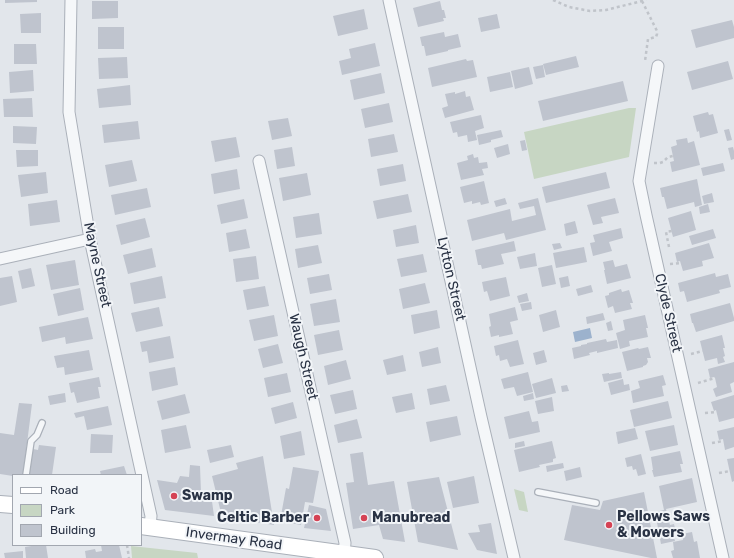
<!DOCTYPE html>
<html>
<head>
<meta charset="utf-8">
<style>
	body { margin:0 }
	#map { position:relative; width:734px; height:558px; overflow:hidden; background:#e2e6eb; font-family:Rubik,sans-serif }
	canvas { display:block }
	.legend { position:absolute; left:12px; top:474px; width:130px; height:72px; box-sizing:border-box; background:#f2f5f8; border:1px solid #a2a7b0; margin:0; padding:5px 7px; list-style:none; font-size:12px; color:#293244 }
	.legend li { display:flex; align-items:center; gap:8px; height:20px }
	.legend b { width:20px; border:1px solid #a2a7b0 }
</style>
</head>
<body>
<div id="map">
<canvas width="734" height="558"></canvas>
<ul class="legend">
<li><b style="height:5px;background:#fff"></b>Road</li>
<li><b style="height:11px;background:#c7d6c3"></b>Park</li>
<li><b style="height:11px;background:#bfc4ce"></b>Building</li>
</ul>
</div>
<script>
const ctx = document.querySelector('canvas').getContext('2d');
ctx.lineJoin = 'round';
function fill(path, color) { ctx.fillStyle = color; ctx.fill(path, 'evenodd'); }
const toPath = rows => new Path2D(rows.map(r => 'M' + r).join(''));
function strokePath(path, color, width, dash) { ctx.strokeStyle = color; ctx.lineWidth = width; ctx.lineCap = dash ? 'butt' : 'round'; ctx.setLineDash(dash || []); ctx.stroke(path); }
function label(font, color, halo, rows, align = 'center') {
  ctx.font = font + ' Rubik,sans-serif'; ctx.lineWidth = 4; ctx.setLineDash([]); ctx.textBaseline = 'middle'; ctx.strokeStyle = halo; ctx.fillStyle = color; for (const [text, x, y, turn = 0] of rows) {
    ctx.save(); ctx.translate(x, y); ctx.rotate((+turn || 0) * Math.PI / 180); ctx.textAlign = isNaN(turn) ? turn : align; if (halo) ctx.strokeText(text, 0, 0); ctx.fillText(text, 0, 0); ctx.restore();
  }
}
const green = toPath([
	[629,108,636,108,629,157,534,179,524,132],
	[514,489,524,492,528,512,519,510],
	[131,546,197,553,198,558,132,558]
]);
const water = toPath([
	[590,328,592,338,575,342,573,332]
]);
const building = toPath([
	[5,0,37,0,37,2,5,3],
	[92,1,118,1,118,18,92,19],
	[440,1,442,10,444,10,446,18,443,18,444,21,418,27,413,8],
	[364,9,368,29,338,36,333,16],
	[41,13,41,33,21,33,20,14],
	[497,14,500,28,481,32,478,18],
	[732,20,734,27,734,38,696,48,691,30],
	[98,27,124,27,124,49,98,49],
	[444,32,445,37,458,34,461,47,448,50,448,51,426,56,424,46,422,46,420,37],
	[375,43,380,66,342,75,339,61,351,58,349,49],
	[14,44,36,44,37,64,14,64],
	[576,56,579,67,546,75,543,64],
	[127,57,128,78,99,79,98,58],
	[466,59,467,61,473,60,477,77,432,87,428,68],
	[728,61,733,79,692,90,687,72],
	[543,65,545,77,536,79,533,67],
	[529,67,533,84,515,89,511,71],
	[33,70,34,91,10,93,9,72],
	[510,72,513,87,490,92,487,77],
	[381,73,385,93,354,100,350,80],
	[623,81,628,101,543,121,538,101],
	[130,85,131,105,99,108,97,89],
	[465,91,466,97,470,96,474,110,445,118,442,108,448,106,445,94,455,92,455,94],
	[32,98,33,117,4,117,3,99],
	[389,103,393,122,365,128,361,109],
	[708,112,709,115,713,114,718,133,700,138,699,131,697,132,693,116],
	[481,115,484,128,475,131,477,140,468,142,467,135,458,137,457,132,453,133,450,122],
	[288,118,292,136,272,140,268,121],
	[138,121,140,139,104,143,102,125],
	[13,126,37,127,36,144,13,143],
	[729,129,732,140,727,141,724,130],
	[501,130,503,137,491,140,491,142,479,145,477,135],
	[394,134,398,152,371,157,368,139],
	[236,137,240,157,215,162,211,141],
	[687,138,688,143,694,141,700,165,672,172,670,162,674,161,671,147,677,145,676,140],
	[525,140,527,150,522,151,520,141],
	[508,144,510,154,497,158,494,148],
	[292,147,295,166,277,169,274,150],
	[733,147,734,151,734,159,731,160,728,148],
	[16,150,38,150,38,166,17,167],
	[473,154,474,158,478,157,479,163,487,162,488,168,482,169,484,175,461,180,457,163,468,160,467,156],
	[132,160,137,181,109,187,105,165],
	[723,163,725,171,703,176,701,168],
	[403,164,406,181,380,186,377,169],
	[237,169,240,189,214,194,211,174],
	[46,172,48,193,21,197,18,175],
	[606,172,610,188,546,203,542,187],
	[307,173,311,195,283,201,279,178],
	[697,179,702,205,695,207,694,202,667,209,664,197,662,197,660,188],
	[484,181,489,203,481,205,480,202,472,204,472,201,464,203,460,187],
	[147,188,151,207,115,215,111,195],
	[712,193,714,202,704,204,702,196],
	[408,194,412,212,377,219,373,201],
	[505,198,507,204,496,207,494,201],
	[538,198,546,230,506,240,504,233,472,241,467,220,510,209,512,221,536,215,534,206,520,209,518,203],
	[615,198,619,213,601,217,603,223,593,225,587,205],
	[244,199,248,218,221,224,217,205],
	[57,200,60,222,30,226,28,204],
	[708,204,710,212,700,214,699,207],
	[691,211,696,230,673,237,668,218],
	[319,213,322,234,296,238,293,217],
	[145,218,150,237,121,245,116,225],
	[575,221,578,233,566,236,564,224],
	[416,225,419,243,396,247,393,230],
	[621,228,623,238,609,242,612,251,593,256,590,243,595,242,593,235],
	[246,229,250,248,229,252,226,233],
	[713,229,716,238,692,245,689,236],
	[514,241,516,251,501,254,504,264,482,269,481,265,478,265,475,250],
	[560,243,562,248,554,250,552,244],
	[709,243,714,258,702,261,703,266,683,271,680,261,677,262,675,253],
	[318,245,322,263,298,268,295,249],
	[584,247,587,262,556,268,553,253],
	[152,248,156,267,128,274,123,255],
	[535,253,537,266,520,269,517,257],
	[423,254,427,272,401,277,397,259],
	[256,256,259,279,236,282,233,259],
	[75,260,79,285,51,290,46,265],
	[613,260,615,267,627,264,631,278,607,284,604,270,605,270,603,262],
	[552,265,556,284,542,287,538,268],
	[31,268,35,286,22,289,18,271],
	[715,273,716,277,728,274,731,287,719,290,720,293,687,302,684,291,680,292,678,283],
	[329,274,332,290,310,294,307,278],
	[12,276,17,302,0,306,0,278],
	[162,276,166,298,134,304,130,283],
	[568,276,570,286,561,288,559,278],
	[506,277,510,296,490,301,487,291,484,292,482,282],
	[425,283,430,303,403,309,399,289],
	[591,285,593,292,578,296,576,289],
	[265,286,269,306,247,310,243,290],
	[80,288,84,310,58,316,53,294],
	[621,289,622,292,629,290,633,303,630,303,632,309,615,313,613,306,608,308,605,296,609,295,609,293],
	[527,293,529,301,519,303,517,296],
	[336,299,340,322,314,326,310,304],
	[531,302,532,309,522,311,520,304],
	[730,303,734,318,734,321,696,332,693,323,692,323,690,314],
	[159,307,163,326,136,332,131,313],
	[515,307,518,320,510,322,513,334,499,337,499,335,491,337,489,327,491,326,489,314],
	[437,310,440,328,414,334,411,315],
	[556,310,560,327,543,332,539,315],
	[603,313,605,320,587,324,586,317],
	[274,315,278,336,254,341,249,320],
	[645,315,648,328,646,328,648,337,629,341,630,346,620,349,616,333,625,330,623,320],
	[88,317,93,339,66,344,65,337,42,342,39,327],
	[611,321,613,330,608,331,606,323],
	[339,330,343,350,318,355,314,335],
	[722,335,725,348,723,348,725,356,723,357,725,362,718,364,717,358,705,361,700,341],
	[170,336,174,358,149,363,147,351,142,352,140,342],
	[606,339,607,342,617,340,618,348,597,353,597,351,589,353,590,355,574,359,572,348,581,346,581,345,587,344,587,343],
	[518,340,524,364,510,367,507,359,500,361,499,355,496,356,494,346],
	[278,344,283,363,263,368,258,349],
	[438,347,441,363,422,367,419,352],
	[648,347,651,358,647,358,648,362,646,365,643,366,643,367,627,371,622,352,638,348,639,349],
	[89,350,93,370,65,375,64,367,57,368,54,356],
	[544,350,547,362,536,365,533,353],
	[403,355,406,371,387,375,383,360],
	[346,360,351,379,328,385,324,366],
	[734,362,734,382,730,384,732,392,716,397,713,389,717,387,715,378,714,377,710,378,708,369],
	[175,367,178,385,152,391,149,372],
	[528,372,533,392,517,396,514,387,504,389,501,379],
	[621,372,622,378,604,382,602,374,609,373,609,374],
	[287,373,291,392,268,397,264,378],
	[663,375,666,385,662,386,664,396,633,403,631,391,640,388,638,381],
	[99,377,101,387,98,387,100,398,77,403,74,392,71,393,69,383],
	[552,378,556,393,536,398,532,384],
	[623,379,624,385,629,384,630,390,611,395,608,383],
	[446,385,450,401,430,405,427,389],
	[567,385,569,391,562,392,561,386],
	[353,390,357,409,335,414,330,395],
	[65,393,66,402,50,405,48,396],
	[412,393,415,409,396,413,392,397],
	[533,393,534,399,524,401,523,396],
	[185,394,190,413,162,420,157,401],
	[734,395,734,418,719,422,716,410,714,411,711,402],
	[552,397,554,411,538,414,535,401],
	[668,401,672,418,634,427,630,410],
	[293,402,297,418,275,424,271,408],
	[19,403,32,404,23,475,13,475,13,476,0,474,0,433,14,435],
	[108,406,112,425,87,430,84,416,76,418,74,413],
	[529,411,532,422,538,421,540,432,509,439,504,417],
	[457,416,461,435,430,442,426,422],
	[357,419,362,438,338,443,334,425],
	[186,425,191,448,165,453,161,430],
	[674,425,678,445,650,451,645,431],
	[734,427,734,447,725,450,723,439,719,440,717,431],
	[635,428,638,439,618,444,616,432],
	[301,431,305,455,284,459,280,436],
	[91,434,113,435,112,453,90,453],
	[524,441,525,446,515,448,515,443],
	[552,441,556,458,553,459,553,462,539,465,540,467,519,472,514,450],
	[39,445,56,447,52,475,29,475,33,449,38,450],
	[231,445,234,457,210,463,207,450],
	[680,451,683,464,680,464,682,472,654,477,652,470,653,470,651,457],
	[363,452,368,485,394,481,405,542,383,539,379,525,353,529,346,483,354,482,350,454],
	[641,454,646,474,638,476,636,469,633,470,632,466,627,467,625,458],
	[263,456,274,525,222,517,212,476,238,469,236,463],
	[734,458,734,481,732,482,727,459],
	[563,463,564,468,547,472,546,466],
	[190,465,200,466,201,493,211,494,214,516,165,510,157,480,177,483,180,476,189,477],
	[124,466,127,475,101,475,100,471],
	[293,467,319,471,313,503,305,502,301,525,280,521,286,488,289,489],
	[580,467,582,477,566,481,564,471],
	[474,476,479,503,453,508,447,482],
	[439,477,458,550,418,542,407,482],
	[692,478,697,502,666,509,670,525,674,524,676,533,673,534,675,541,661,544,655,512,664,510,659,486],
	[644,492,657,558,651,558,564,540,572,505,600,510,603,501],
	[309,505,326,509,331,531,304,528],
	[699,513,701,518,689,521,688,517],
	[491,523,497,554,477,550,468,533,480,532,478,525],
	[692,532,694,542,697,541,700,558,673,558,671,551,674,550,673,542,683,540,682,534],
	[38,545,46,545,48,558,26,558,25,547],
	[101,545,119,545,122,558,86,558,85,551,95,549,96,552,102,551],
	[23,551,23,558,5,558,4,553]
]);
const path = toPath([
	[553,0,569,7,590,11,606,10,646,0],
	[642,1,657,31,657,34,656,37,648,39,645,61],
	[654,163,660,163,663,162,668,157,673,156],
	[669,247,666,232,672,231],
	[670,264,681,263],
	[691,354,703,351],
	[698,383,715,378],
	[705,413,716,412],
	[712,443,723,441],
	[719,473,730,471],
	[127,545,129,558]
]);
const lane = toPath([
	[26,475,31,441,37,435,42,423],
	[538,492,596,503]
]);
const street = toPath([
	[71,0,69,112,90,239,151,516,150,527],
	[389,0,481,417,514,558],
	[658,66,639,181,646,215,723,558],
	[259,161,345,543,344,554],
	[0,259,90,239]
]);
const secondary = toPath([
	[0,504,13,505],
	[141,526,375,558]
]);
const markers = [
	[174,496,4,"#d54254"],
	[317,518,4,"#d54254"],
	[364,518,4,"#d54254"],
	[609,525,4,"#d54254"]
];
const streetNames = [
	["Mayne Street",97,265,78],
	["Lytton Street",451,279,77],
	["Clyde Street",668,313,77],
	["Waugh Street",303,357,77],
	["Invermay Road",234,539,8]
];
const poiNames = [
	["Swamp",182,496],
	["Pellows Saws",617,517],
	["& Mowers",617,533],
	["Celtic Barber",309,518,"right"],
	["Manubread",372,518]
];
fill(green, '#c7d6c3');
fill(water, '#9cb2cd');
fill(building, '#bfc4ce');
strokePath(lane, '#aab0b9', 8);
strokePath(street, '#aab0b9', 13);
strokePath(secondary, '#aab0b9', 18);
strokePath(path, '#c0c4ca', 2.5, [3, 3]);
strokePath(lane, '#f5f7f9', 5.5);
strokePath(street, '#f5f7f9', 11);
strokePath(secondary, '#fff', 16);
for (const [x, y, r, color] of markers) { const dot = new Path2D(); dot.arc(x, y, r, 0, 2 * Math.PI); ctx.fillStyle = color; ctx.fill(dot); strokePath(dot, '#f2f5f8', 1.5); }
label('14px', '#293244', '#f2f5f8', streetNames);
label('bold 14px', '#293244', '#f2f5f8', poiNames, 'left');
</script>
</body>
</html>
